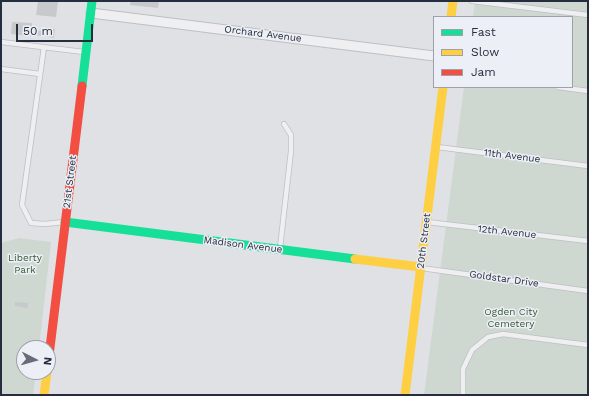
<!DOCTYPE html>
<html>
<head>
<meta charset="utf-8">
<style>
	body { margin:0 }
	#map { position:relative; width:589px; height:396px; overflow:hidden; background:#dfe1e5; font-family:"Work Sans",sans-serif }
	canvas { display:block }
	.frame { position:absolute; inset:0; border:2px solid #262d3e; pointer-events:none }
	.legend { position:absolute; left:433px; top:16px; width:140px; height:72px; box-sizing:border-box; background:#eceff5; border:1px solid #9da1ac; margin:0; padding:5px 7px; list-style:none; font-size:12px; color:#262d3e }
	.legend li { display:flex; align-items:center; gap:8px; height:20px }
	.legend b { width:20px; border:1px solid #9da1ac }
	.north { position:absolute; left:16px; top:340px; width:40px; height:40px; box-sizing:border-box; background:#eceff5; border:1px solid #9da1ac; border-radius:50%; rotate:96deg; font-size:11px; font-weight:700; line-height:16px; text-align:center; color:#262d3e }
	.north::after { content:''; display:block; margin:auto; width:14px; height:18px; background:#676c78; clip-path:polygon(50% 0,100% 100%,50% 72%,0 100%) }
	.scale { position:absolute; left:16px; top:24px; width:77px; height:18px; box-sizing:border-box; border:2px solid #262d3e; border-top:0; padding-left:5px; font-size:12px; line-height:14px; white-space:nowrap; color:#262d3e; -webkit-text-stroke:3px #eceff5; paint-order:stroke }
</style>
</head>
<body>
<div id="map">
<canvas width="589" height="396"></canvas>
<div class="frame"></div>
<ul class="legend">
<li><b style="height:5px;background:#16e098"></b>Fast</li>
<li><b style="height:5px;background:#ffcf43"></b>Slow</li>
<li><b style="height:5px;background:#f24e42"></b>Jam</li>
</ul>
<div class="north">N</div>
<div class="scale">50 m</div>
</div>
<script>
const ctx = document.querySelector('canvas').getContext('2d');
ctx.lineJoin = 'round';
function fill(path, color) { ctx.fillStyle = color; ctx.fill(path, 'evenodd'); }
const toPath = rows => new Path2D(rows.map(r => 'M' + r).join(''));
function strokePath(path, color, width, dash) { ctx.strokeStyle = color; ctx.lineWidth = width; ctx.lineCap = dash ? 'butt' : 'round'; ctx.setLineDash(dash || []); ctx.stroke(path); }
function label(font, color, halo, rows, align = 'center') {
  ctx.font = font + ' "Work Sans",sans-serif'; ctx.lineWidth = 3; ctx.setLineDash([]); ctx.textBaseline = 'middle'; ctx.strokeStyle = halo; ctx.fillStyle = color; for (const [text, x, y, turn = 0] of rows) {
    ctx.save(); ctx.translate(x, y); ctx.rotate((+turn || 0) * Math.PI / 180); ctx.textAlign = isNaN(turn) ? turn : align; if (halo) ctx.strokeText(text, 0, 0); ctx.fillText(text, 0, 0); ctx.restore();
  }
}
const green = toPath([
	[475,1,588,1,588,395,424,395,464,87,572,87,572,17,473,17],
	[19,238,51,242,39,348,24,348,24,372,36,372,33,395,1,395,1,243]
]);
const building = toPath([
	[38,1,58,2,56,17,36,15],
	[131,1,159,1,158,8,130,5],
	[12,22,32,23,31,36,11,34],
	[41,28,55,29,54,38,35,35,36,30,41,31],
	[15,302,28,303,28,308,15,306]
]);
const lane = toPath([
	[472,1,588,15],
	[1,42,84,52],
	[44,47,22,205,31,223,45,224,64,222],
	[1,69,40,74],
	[558,87,588,91],
	[437,147,588,166],
	[427,222,588,241],
	[280,248,291,151,291,135,284,124],
	[421,268,588,291],
	[463,395,463,369,472,350,488,337,503,334,588,345]
]);
const street = toPath([
	[91,13,434,56]
]);
const fast = toPath([
	[82,86,92,1],
	[65,222,355,259]
]);
const slow = toPath([
	[451,17,453,1],
	[355,259,421,267],
	[44,395,47,372],
	[405,395,443,87]
]);
const jam = toPath([
	[48,364,82,86]
]);
const streetNames = [
	["Orchard Avenue",263,34,7],
	["11th Avenue",512,156,7],
	["21st Street",70,182,-83],
	["12th Avenue",507,232,6],
	["20th Street",424,241,-83],
	["Madison Avenue",243,245,7],
	["Goldstar Drive",504,279,8]
];
const parkNames = [
	["Liberty",25,258],
	["Park",25,270],
	["Ogden City",511,312],
	["Cemetery",511,324]
];
fill(green, '#ced8d0');
fill(building, '#c7c9cd');
strokePath(lane, '#bdbfc3', 6);
strokePath(street, '#bdbfc3', 11);
strokePath(lane, '#efeff1', 4.5);
strokePath(street, '#efeff1', 9);
strokePath(fast, '#16e098', 9);
strokePath(slow, '#ffcf43', 9);
strokePath(jam, '#f24e42', 9);
label('10px', '#262d3e', '#eceff5', streetNames);
label('10px', '#385934', '#eceff5', parkNames);
</script>
</body>
</html>
